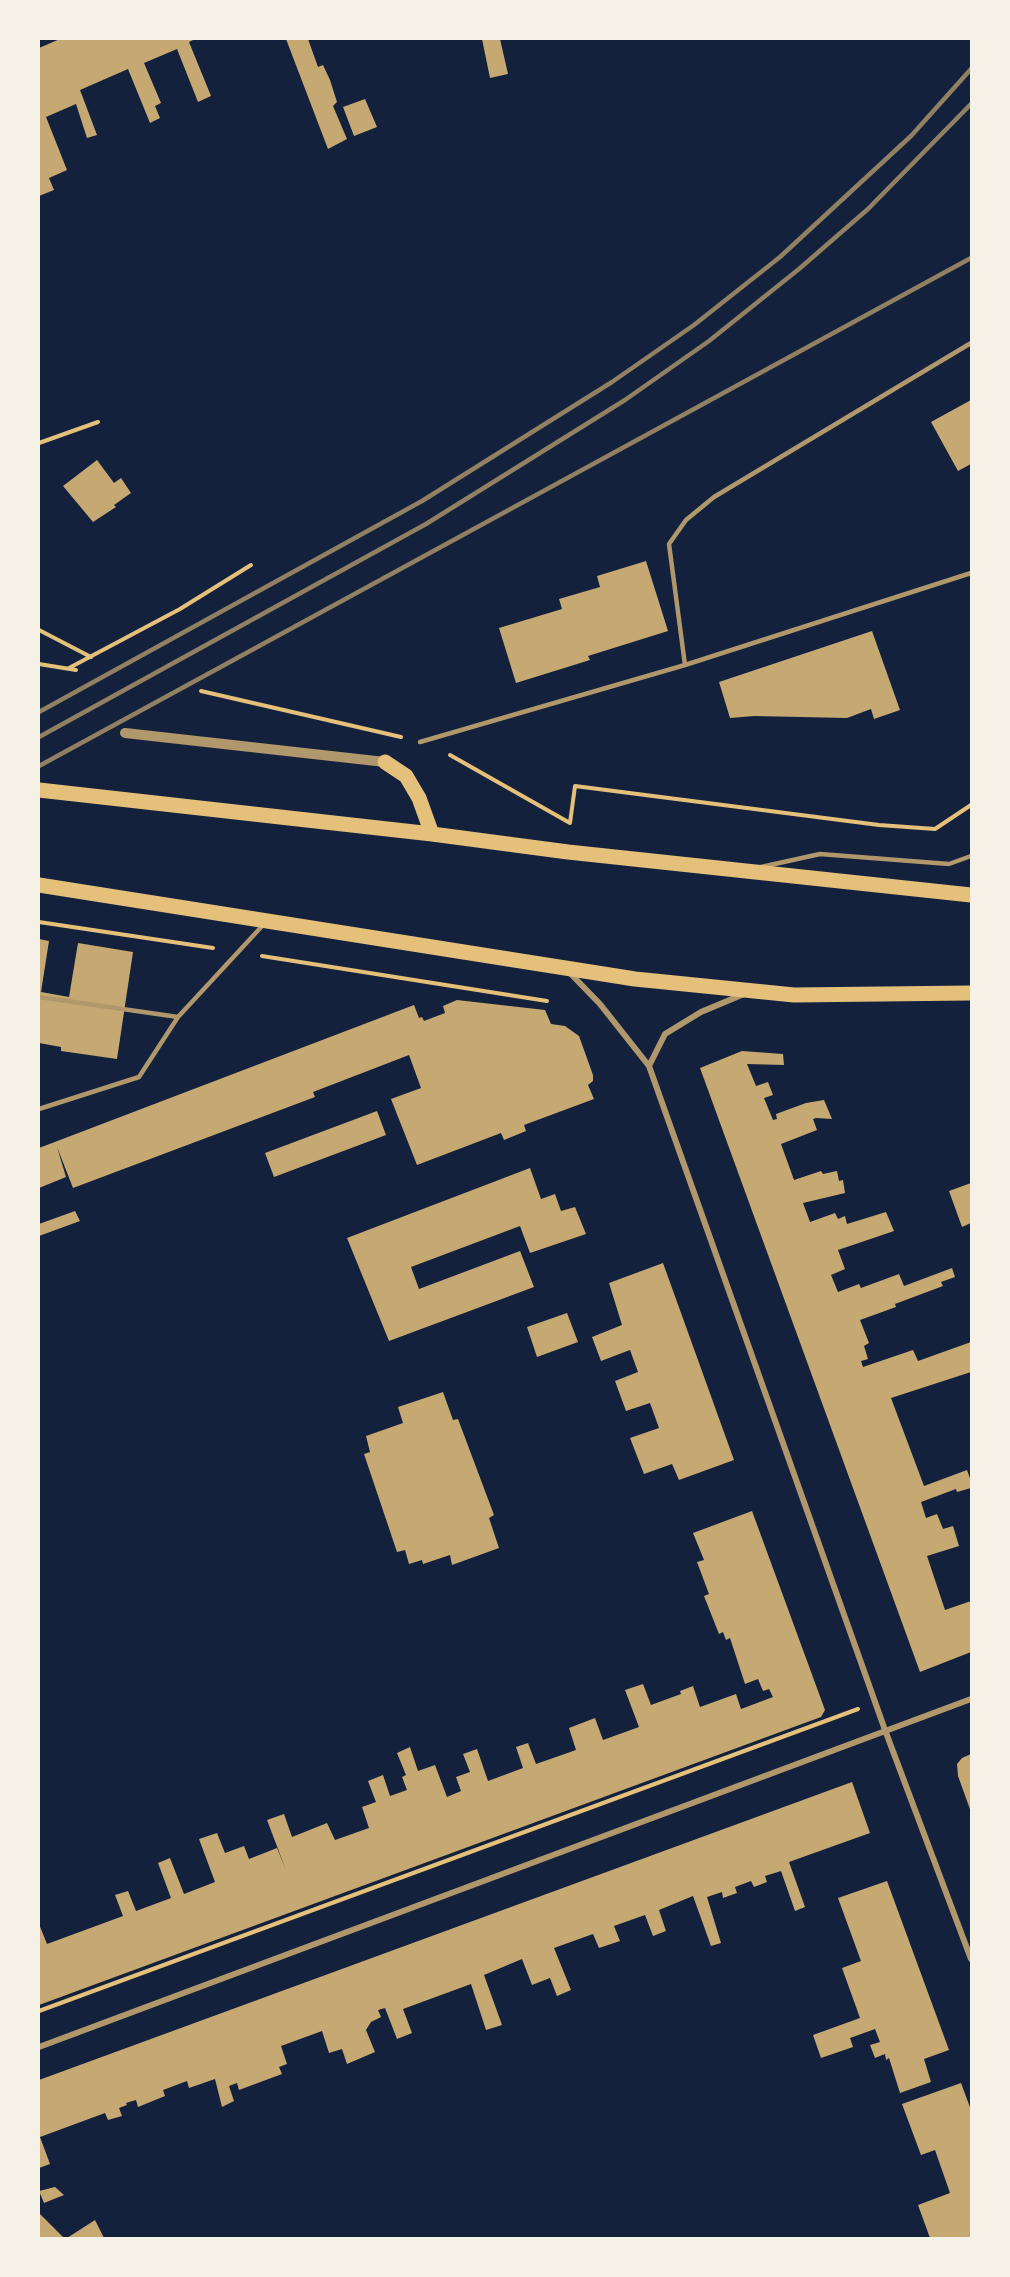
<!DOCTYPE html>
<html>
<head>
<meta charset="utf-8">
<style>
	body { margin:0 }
	#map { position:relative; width:1010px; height:2277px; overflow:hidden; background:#14213d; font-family:Helvetica,sans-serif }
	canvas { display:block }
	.frame { position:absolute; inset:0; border:40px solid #f6f1e7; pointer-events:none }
</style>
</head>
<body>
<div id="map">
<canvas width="1010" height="2277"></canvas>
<div class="frame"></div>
</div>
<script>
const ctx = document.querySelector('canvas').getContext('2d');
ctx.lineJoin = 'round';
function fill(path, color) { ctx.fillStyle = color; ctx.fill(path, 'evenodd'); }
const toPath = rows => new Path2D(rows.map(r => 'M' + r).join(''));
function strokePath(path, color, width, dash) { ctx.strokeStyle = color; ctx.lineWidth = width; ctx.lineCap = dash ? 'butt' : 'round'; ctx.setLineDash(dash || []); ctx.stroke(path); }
const building = toPath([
	[60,39,195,39,189,42,211,96,198,102,177,49,144,63,161,103,155,106,160,118,150,123,128,69,80,90,97,135,87,138,76,104,46,117,67,170,49,178,54,190,39,196,39,48],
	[286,39,308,39,318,67,323,65,330,80,337,102,333,106,347,139,328,149],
	[482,39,500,39,508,74,490,78],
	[365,99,377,127,354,136,343,107],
	[971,400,971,464,958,471,931,422],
	[97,460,114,483,121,478,131,493,114,505,116,507,93,522,63,486],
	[646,561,668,631,588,656,590,660,516,683,499,628,562,609,559,599,600,587,597,576],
	[872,631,900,710,874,719,871,709,847,718,754,716,730,718,719,682],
	[39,939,49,941,41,992,69,997,78,943,133,952,117,1059,61,1051,61,1047,39,1043],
	[457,1000,545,1010,551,1024,565,1026,579,1036,593,1075,593,1081,588,1085,594,1099,524,1125,526,1131,504,1140,501,1133,417,1165,391,1099,421,1088,409,1055,313,1092,315,1097,73,1188,57,1147,66,1177,39,1188,39,1148,414,1005,419,1018,422,1017,424,1021,445,1013,443,1006],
	[742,1051,783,1054,784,1065,747,1064,756,1086,768,1082,773,1095,764,1098,773,1120,777,1119,776,1114,806,1103,824,1100,832,1119,816,1118,813,1119,817,1130,781,1144,794,1180,821,1171,823,1174,837,1171,839,1181,843,1180,845,1193,803,1203,810,1222,835,1213,838,1219,845,1216,847,1224,886,1212,894,1231,838,1250,845,1269,831,1275,838,1292,859,1284,861,1288,899,1274,904,1286,952,1268,955,1277,941,1282,943,1286,895,1304,896,1307,860,1320,869,1343,864,1346,868,1359,861,1361,863,1367,913,1350,918,1361,971,1342,971,1372,891,1398,924,1486,967,1470,971,1481,971,1488,957,1492,956,1489,921,1502,926,1518,937,1514,943,1529,953,1526,959,1546,927,1556,945,1610,971,1601,971,1652,920,1672,700,1068],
	[377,1111,386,1135,274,1177,265,1153],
	[530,1168,541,1199,555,1194,561,1211,575,1207,586,1234,530,1253,520,1226,411,1267,419,1289,520,1251,534,1287,389,1341,347,1238],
	[971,1183,971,1223,962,1227,949,1191],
	[75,1211,80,1221,39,1236,39,1224],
	[663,1263,734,1460,679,1480,672,1464,644,1474,630,1438,659,1428,650,1403,626,1411,615,1381,638,1372,630,1350,601,1361,592,1337,622,1325,609,1283],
	[567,1313,578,1342,537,1357,527,1327],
	[443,1392,453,1420,458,1419,494,1515,489,1518,499,1548,452,1565,450,1555,423,1564,422,1560,409,1564,405,1550,397,1552,364,1454,370,1452,366,1436,403,1423,398,1407],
	[752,1511,825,1710,821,1717,39,2005,39,1924,47,1944,123,1916,115,1895,128,1891,136,1911,171,1898,158,1863,170,1858,184,1894,215,1882,199,1839,217,1833,225,1853,244,1846,249,1859,277,1848,286,1870,267,1820,284,1814,292,1837,327,1823,335,1840,369,1828,362,1807,376,1802,368,1781,383,1775,390,1796,407,1790,402,1777,406,1775,397,1753,410,1747,418,1771,435,1765,447,1797,461,1791,456,1777,470,1772,463,1754,477,1749,488,1781,523,1768,516,1747,528,1743,536,1764,576,1750,569,1728,595,1718,603,1740,639,1727,625,1690,643,1684,651,1705,681,1694,680,1691,693,1686,700,1707,736,1694,741,1709,773,1697,769,1689,763,1691,758,1679,745,1684,730,1638,726,1640,723,1632,719,1634,704,1596,709,1594,697,1562,704,1560,693,1533],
	[971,1754,971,1812,958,1776,957,1764,962,1758],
	[852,1782,870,1833,789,1862,805,1907,795,1911,781,1871,765,1876,767,1882,754,1887,751,1881,735,1887,737,1893,723,1898,722,1892,707,1897,721,1943,711,1946,693,1896,659,1910,666,1931,653,1936,645,1915,614,1926,620,1941,599,1948,593,1934,554,1948,571,1990,557,1996,550,1978,532,1985,522,1959,484,1975,502,2025,486,2030,471,1984,403,2009,412,2033,397,2039,385,2008,378,2010,381,2017,371,2022,366,2030,375,2052,347,2064,342,2049,329,2053,322,2031,281,2046,287,2064,279,2067,282,2074,239,2090,237,2083,229,2086,234,2101,222,2107,215,2079,189,2088,187,2081,163,2090,165,2096,138,2107,136,2100,126,2103,127,2105,119,2108,122,2116,108,2120,105,2113,40,2137,50,2164,39,2168,39,2080],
	[887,1881,949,2050,924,2059,931,2082,900,2093,889,2058,886,2060,885,2054,875,2058,870,2045,880,2042,875,2029,850,2038,853,2047,821,2058,813,2035,860,2018,842,1968,861,1961,838,1898],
	[961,2083,971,2110,971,2238,930,2238,918,2205,950,2193,935,2150,921,2155,902,2104],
	[55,2187,64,2195,44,2203,39,2191],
	[39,2213,64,2238,39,2238],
	[95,2220,104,2238,67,2238]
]);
const path = toPath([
	[39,443,98,422],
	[39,630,91,657],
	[39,664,76,670],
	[69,668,180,609,251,565],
	[201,691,401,737],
	[450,755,570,823,575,786,879,825,935,829,971,805],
	[39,922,213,948],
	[262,956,547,1001],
	[39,2011,858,1709]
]);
const service = toPath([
	[685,665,669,544,686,520,714,497,971,343],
	[420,742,685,665,971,573],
	[761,867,820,854,949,864,971,856],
	[39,997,178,1017,264,924],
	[39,1109,139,1077,178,1017]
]);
const minor = toPath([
	[569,972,600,1004,649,1066,665,1034,701,1012,744,994],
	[649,1066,885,1730,971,1959],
	[39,2047,971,1699]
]);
const tertiary = toPath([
	[125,733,385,762]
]);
const primary = toPath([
	[385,762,406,776,419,798,432,834],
	[39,790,432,834,568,852,971,895],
	[39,885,635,979,794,995,971,993]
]);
const rail = toPath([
	[39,712,422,501,612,382,694,325,780,257,911,136,971,69],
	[39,737,426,524,625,400,709,341,799,269,868,209,971,104],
	[39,766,971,258]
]);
fill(building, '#c6a872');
strokePath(path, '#e5c07b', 4);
strokePath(service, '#b1986c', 4.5);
strokePath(minor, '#b1986c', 6);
strokePath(tertiary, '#b1986c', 10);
strokePath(primary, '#e5c07b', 15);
strokePath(rail, '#918062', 4.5);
</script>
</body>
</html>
